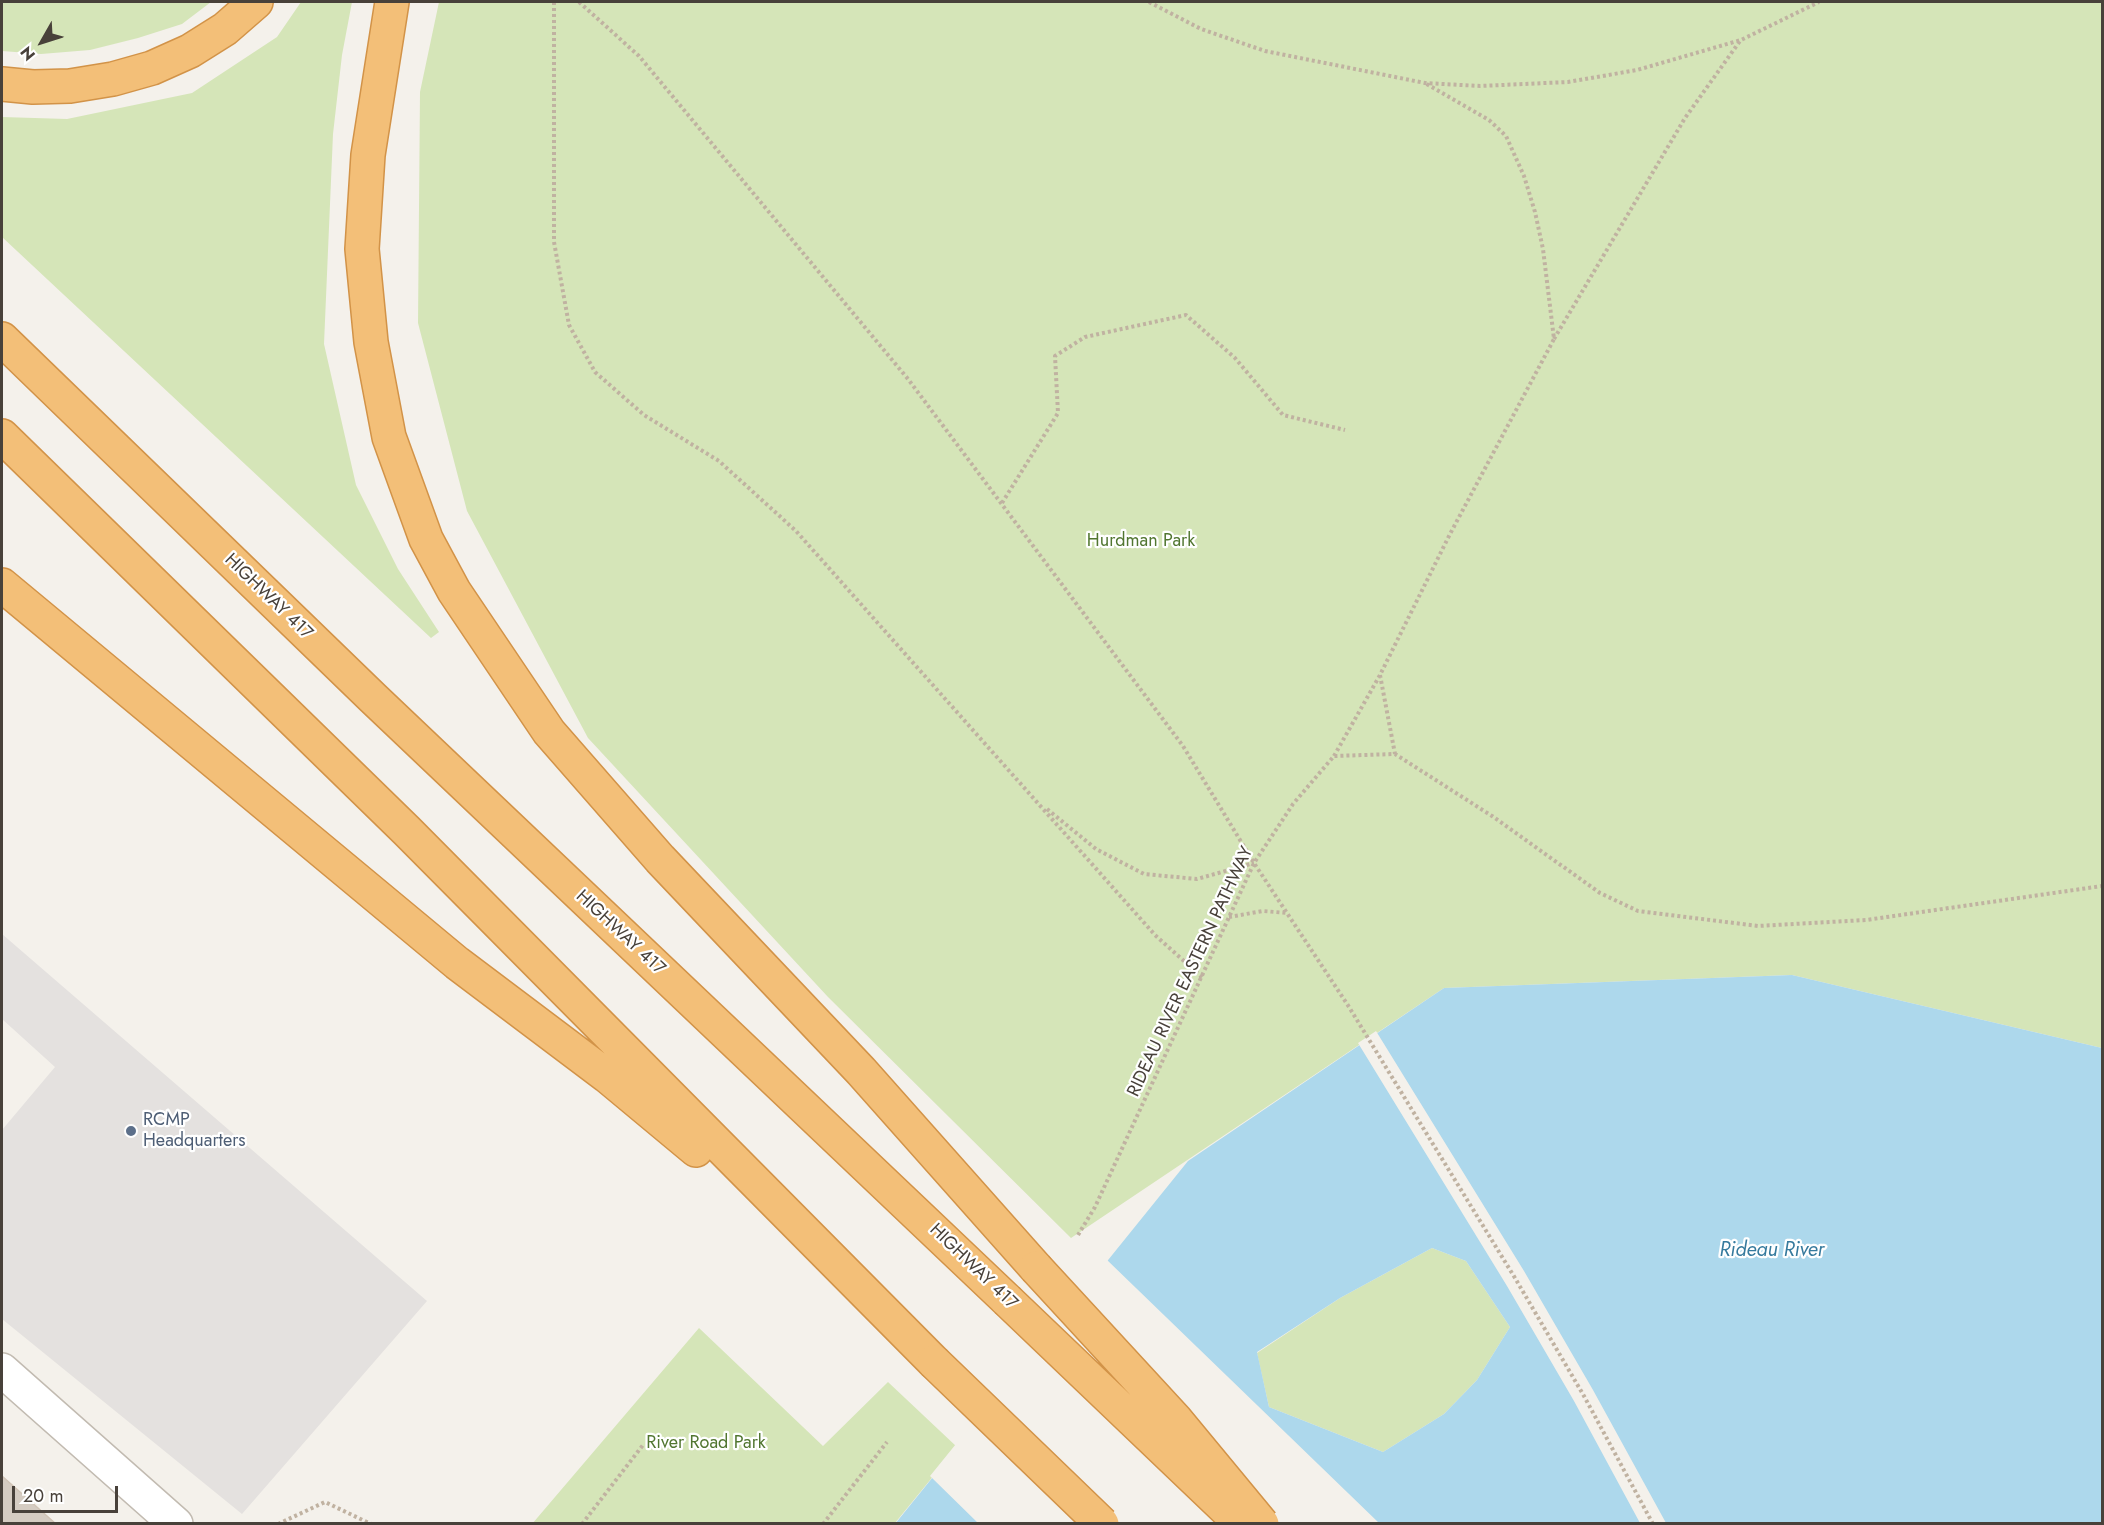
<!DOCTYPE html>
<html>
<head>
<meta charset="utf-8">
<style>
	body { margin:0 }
	#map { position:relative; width:2104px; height:1525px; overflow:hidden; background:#f4f1eb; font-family:Jost,sans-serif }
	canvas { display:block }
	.frame { position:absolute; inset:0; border:3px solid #48413a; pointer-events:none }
	.north { position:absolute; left:12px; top:12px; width:60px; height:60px; -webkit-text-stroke:4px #fff; paint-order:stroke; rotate:231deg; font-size:16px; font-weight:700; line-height:24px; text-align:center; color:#48413a }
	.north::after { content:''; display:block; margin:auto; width:21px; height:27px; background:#48413a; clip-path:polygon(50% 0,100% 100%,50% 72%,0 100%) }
	.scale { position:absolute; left:12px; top:1486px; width:106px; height:27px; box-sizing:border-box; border:3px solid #48413a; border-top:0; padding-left:8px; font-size:18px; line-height:21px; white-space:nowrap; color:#48413a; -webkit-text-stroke:4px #fff; paint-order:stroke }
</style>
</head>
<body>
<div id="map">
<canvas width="2104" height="1525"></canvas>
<div class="frame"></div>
<div class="north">N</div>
<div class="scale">20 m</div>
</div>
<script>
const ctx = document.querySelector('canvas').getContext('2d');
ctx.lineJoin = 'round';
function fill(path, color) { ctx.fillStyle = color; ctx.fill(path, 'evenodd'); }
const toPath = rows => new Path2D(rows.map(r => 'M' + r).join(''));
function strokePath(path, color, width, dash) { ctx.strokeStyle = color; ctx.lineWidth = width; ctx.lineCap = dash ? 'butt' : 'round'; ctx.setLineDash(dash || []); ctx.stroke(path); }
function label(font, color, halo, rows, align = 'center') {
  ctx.font = font + ' Jost,sans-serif'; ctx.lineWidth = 4.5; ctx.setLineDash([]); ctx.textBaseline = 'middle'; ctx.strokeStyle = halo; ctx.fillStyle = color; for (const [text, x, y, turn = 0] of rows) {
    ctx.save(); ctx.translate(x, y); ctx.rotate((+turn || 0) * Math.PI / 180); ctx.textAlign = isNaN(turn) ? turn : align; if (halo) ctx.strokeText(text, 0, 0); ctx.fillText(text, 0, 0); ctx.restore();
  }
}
const green = toPath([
	[2,2,211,2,182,24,138,38,90,50,41,54,2,51],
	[301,2,352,2,342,55,333,134,324,344,356,485,398,569,439,632,431,638,2,237,2,117,67,119,192,93,277,37],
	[439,2,2102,2,2102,1048,1792,975,1444,988,1071,1238,828,997,588,738,467,511,418,323,420,92],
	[1432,1248,1466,1261,1510,1327,1477,1380,1444,1414,1383,1452,1269,1407,1257,1353,1340,1298],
	[699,1328,823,1446,888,1382,957,1447,895,1523,532,1524]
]);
const parking = toPath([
	[2,934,427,1301,242,1514,2,1319,2,1130,55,1067,2,1019]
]);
const water = toPath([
	[1792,975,2102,1048,2102,1523,895,1524,1188,1161,1444,988],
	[1432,1248,1466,1261,1510,1327,1477,1380,1444,1414,1383,1452,1269,1407,1257,1352,1340,1298]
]);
const pier = toPath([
	[1376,1031,1524,1271,1593,1390,1666,1523,1640,1523,1574,1401,1507,1286,1358,1043],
	[1106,1259,1379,1523,979,1524,930,1476]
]);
const building = toPath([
	[2,1476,56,1524,2,1524,2,1476]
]);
const path = toPath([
	[554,2,554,242,569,325,595,372,644,415,719,461,796,531,1155,935,1203,978],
	[579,2,639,56,908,379,1183,746,1254,863,1349,1007,1515,1278,1584,1396,1653,1524],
	[1149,2,1201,29,1265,51,1425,83,1480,86,1568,82,1637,70,1741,40,1819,2],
	[1554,339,1685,118,1740,41],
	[1002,503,1058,413,1055,356,1085,337,1186,315,1235,358,1283,415,1345,430],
	[1380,675,1395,754],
	[1334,756,1380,675,1450,534,1554,339,1543,249,1535,212,1524,176,1506,136,1489,120,1425,83],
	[1047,809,1096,849,1144,874,1197,879,1254,863],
	[1229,917,1263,911,1287,913],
	[1078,1235,1095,1207,1254,863,1293,804,1334,756,1395,754,1492,816,1600,893,1638,911,1758,926,1866,920,2102,886],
	[278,1524,325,1502,371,1524],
	[582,1524,643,1445],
	[823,1524,887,1442]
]);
const minor = toPath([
	[2,1370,176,1524]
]);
const highway = toPath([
	[392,2,368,155,362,249,371,342,389,437,426,539,454,591,549,732,660,859,861,1071,1036,1268],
	[2,84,33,87,70,86,113,79,152,68,190,51,225,29,256,2],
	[2,339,373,698,1007,1300],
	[2,436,407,831,934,1362],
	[2,585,457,963,607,1076,696,1150]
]);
const highwayBridge = toPath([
	[1036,1268,1176,1420,1262,1524],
	[1007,1300,1229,1512],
	[934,1362,1102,1524]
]);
const markers = [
	[131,1131,6,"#5c6f8a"]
];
const parkNames = [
	["Hurdman Park",1141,542],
	["River Road Park",706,1444]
];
const streetNames = [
	["HIGHWAY 417",268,597,44],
	["HIGHWAY 417",620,933,43],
	["RIDEAU RIVER EASTERN PATHWAY",1191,972,-65],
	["HIGHWAY 417",973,1267,44]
];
const serviceNames = [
	["RCMP",143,1121],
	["Headquarters",143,1142]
];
const waterNames = [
	["Rideau River",1772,1251]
];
fill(green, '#d5e5b8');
fill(parking, '#e4e1df');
fill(water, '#add8ec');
fill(pier, '#f4f1eb');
fill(building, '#d5ccc2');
strokePath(building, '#d0c3b5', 1.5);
strokePath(minor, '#c2bbb1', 36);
strokePath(highway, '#d29348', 36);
strokePath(path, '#c0b2a1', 4, [3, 3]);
strokePath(minor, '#fff', 33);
strokePath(highway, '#f3bf78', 33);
strokePath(highwayBridge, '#d29348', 36, []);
strokePath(highwayBridge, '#f3bf78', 33);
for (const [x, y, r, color] of markers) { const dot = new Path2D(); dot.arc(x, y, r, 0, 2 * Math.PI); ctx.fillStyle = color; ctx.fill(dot); strokePath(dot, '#fff', 2); }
label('18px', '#517630', '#fff', parkNames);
label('18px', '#48413a', '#fff', streetNames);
label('18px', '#4e5e75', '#fff', serviceNames, 'left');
label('italic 20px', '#367a9d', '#fff', waterNames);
</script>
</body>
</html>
